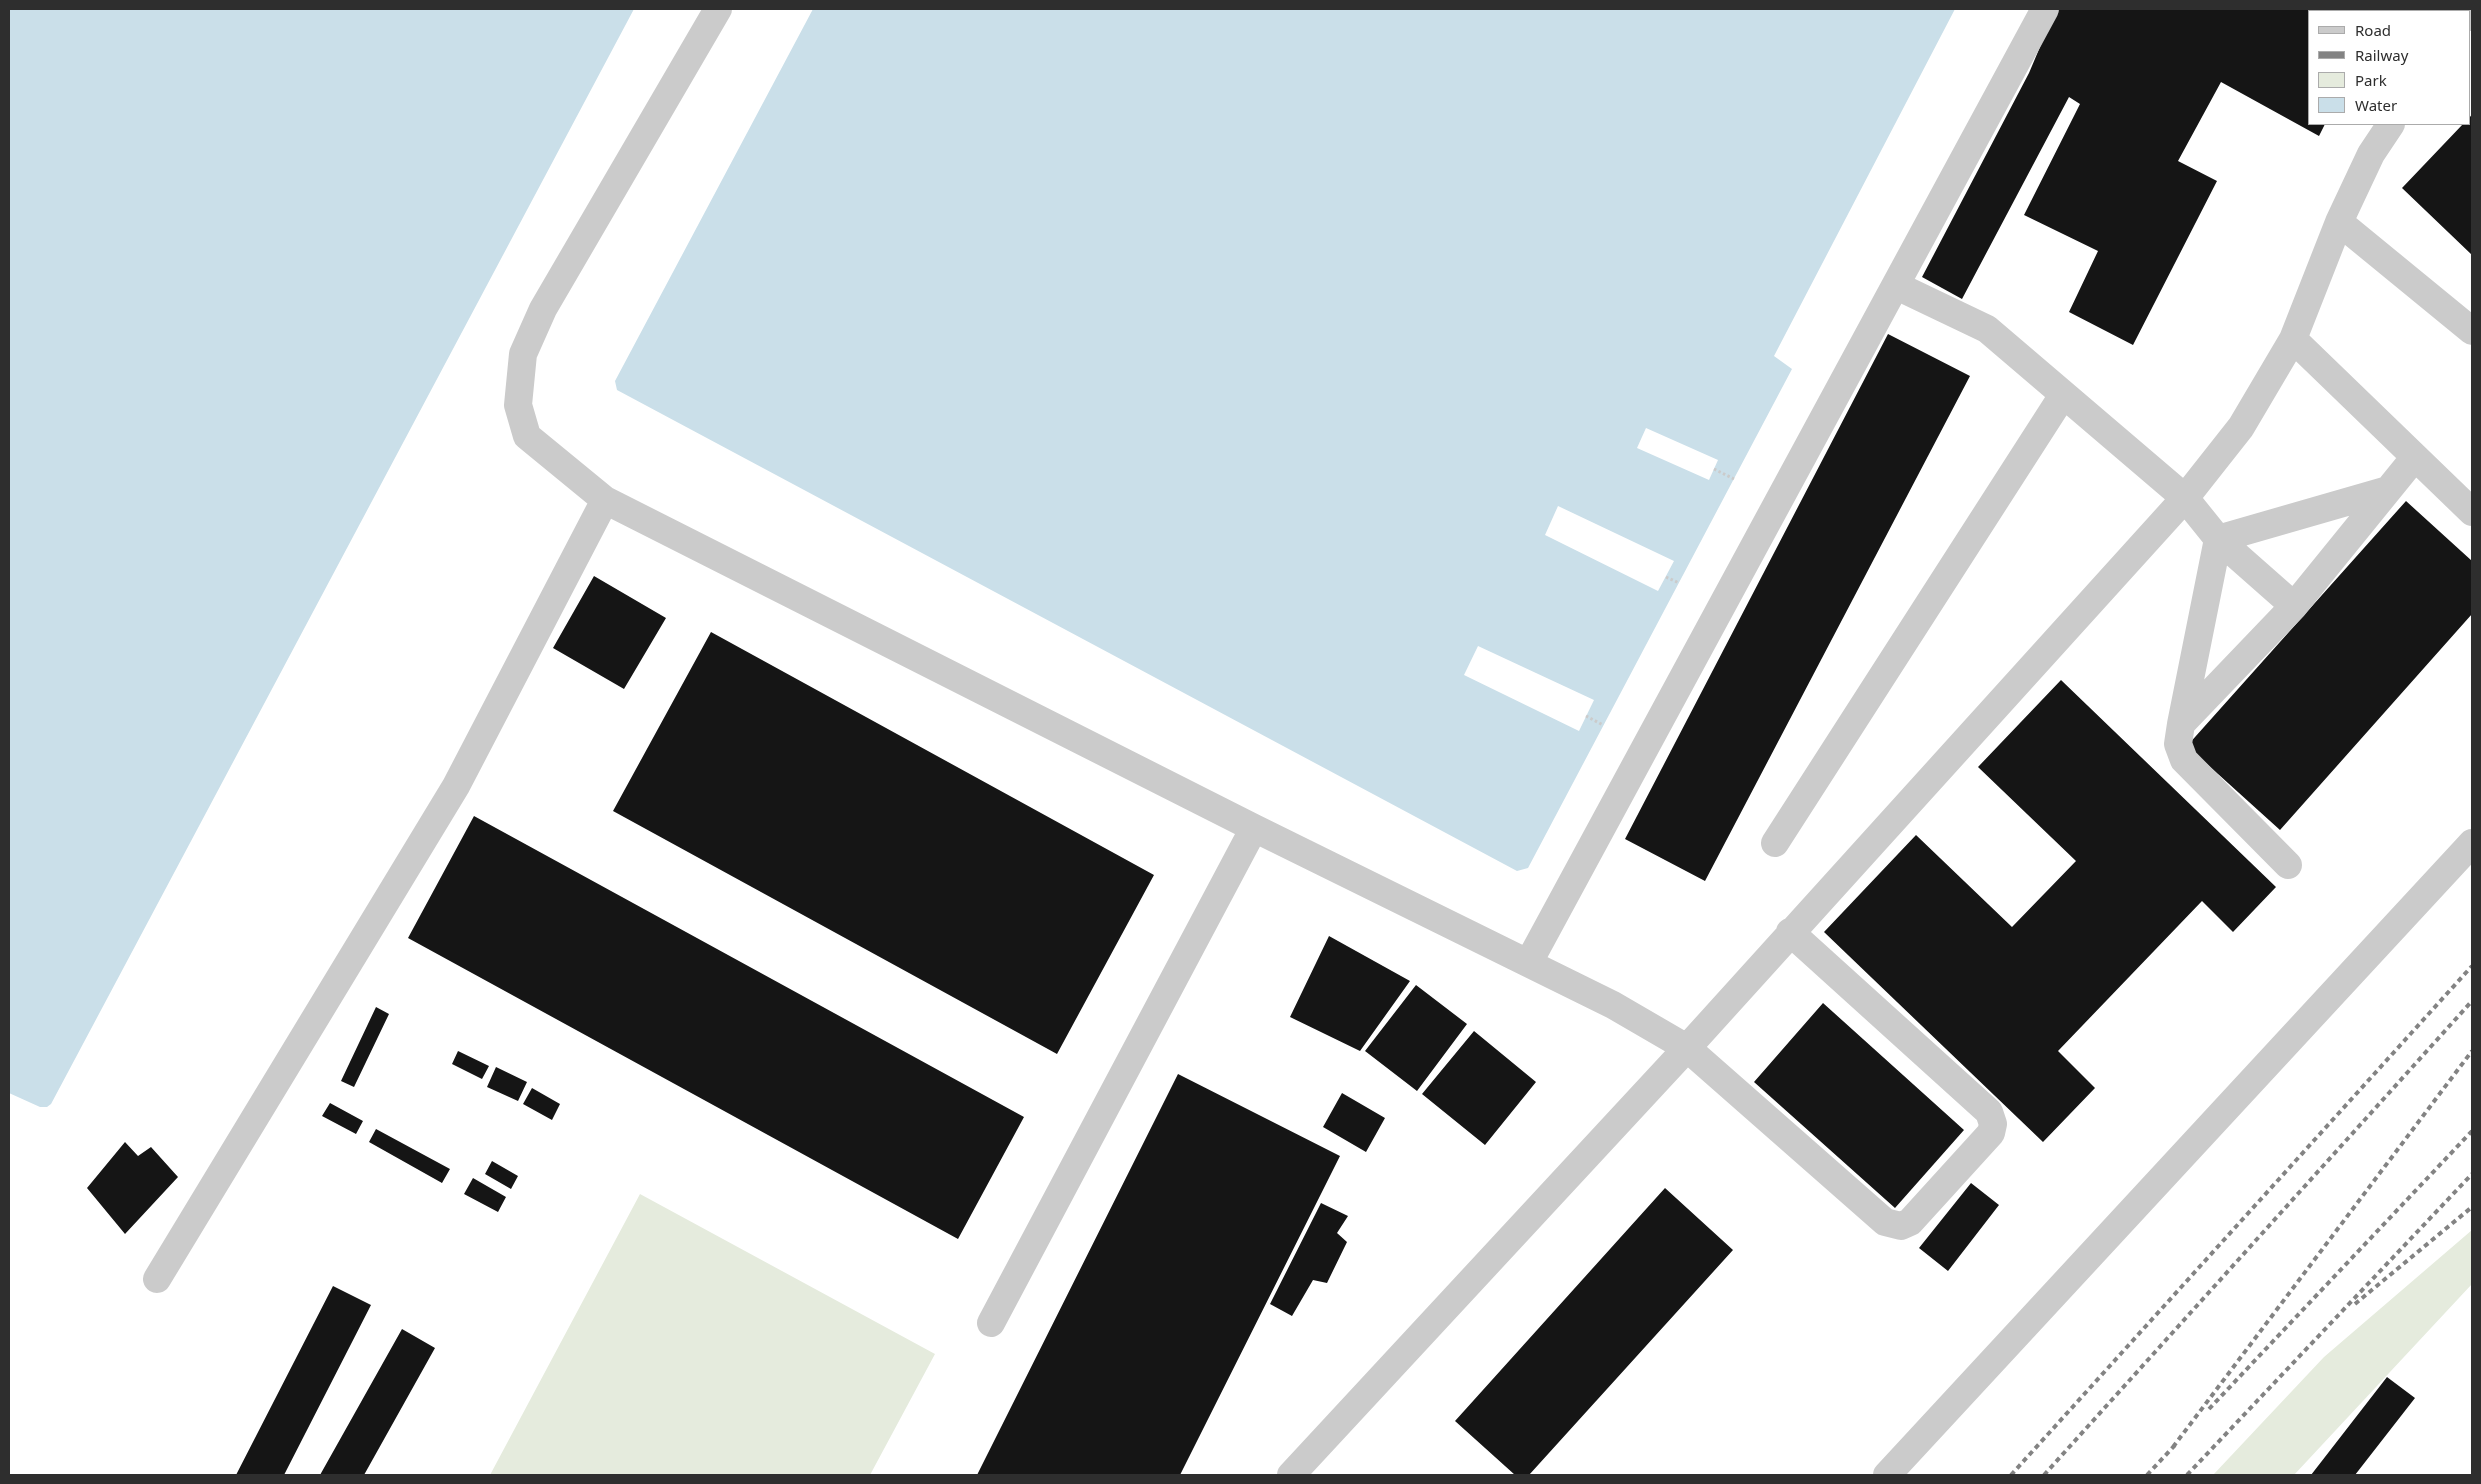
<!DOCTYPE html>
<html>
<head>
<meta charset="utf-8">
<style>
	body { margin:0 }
	#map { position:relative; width:2481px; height:1484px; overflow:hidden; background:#fff; font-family:"Noto Sans",sans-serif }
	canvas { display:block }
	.frame { position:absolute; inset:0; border:10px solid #2e2e2e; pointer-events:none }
	.legend { position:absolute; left:2308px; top:10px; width:162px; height:115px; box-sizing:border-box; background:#fff; border:1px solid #ababab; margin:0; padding:6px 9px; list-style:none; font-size:15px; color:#2e2e2e }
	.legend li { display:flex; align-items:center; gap:10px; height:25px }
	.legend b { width:25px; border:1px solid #ababab }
</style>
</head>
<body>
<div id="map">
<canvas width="2481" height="1484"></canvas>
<div class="frame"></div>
<ul class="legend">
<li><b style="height:6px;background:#cbcbcb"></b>Road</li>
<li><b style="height:6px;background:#838383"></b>Railway</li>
<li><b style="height:14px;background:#e5ebdd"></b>Park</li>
<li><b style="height:14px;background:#cadfe9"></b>Water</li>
</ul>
</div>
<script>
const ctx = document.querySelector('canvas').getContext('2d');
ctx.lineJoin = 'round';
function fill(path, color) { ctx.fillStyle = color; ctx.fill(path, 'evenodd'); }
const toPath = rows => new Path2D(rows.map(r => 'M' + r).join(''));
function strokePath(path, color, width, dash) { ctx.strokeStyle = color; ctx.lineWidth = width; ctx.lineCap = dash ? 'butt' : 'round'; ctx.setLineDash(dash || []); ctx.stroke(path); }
const green = toPath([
	[640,1194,935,1354,870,1475,490,1475],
	[2472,1230,2472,1284,2294,1475,2213,1475,2324,1357]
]);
const water = toPath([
	[9,9,634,9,51,1104,47,1107,40,1107,9,1093],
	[813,9,1955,9,1774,356,1792,369,1528,868,1517,871,617,390,615,381]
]);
const pier = toPath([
	[1646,428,1718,460,1709,480,1637,448],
	[1558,506,1674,561,1658,591,1545,535],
	[1478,646,1594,700,1579,731,1464,675]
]);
const building = toPath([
	[2056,9,2388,9,2387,11,2310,11,2310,124,2325,124,2319,136,2221,82,2178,161,2217,181,2133,345,2069,312,2098,251,2024,215,2080,104,2069,97,1962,299,1922,277,2029,73],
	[2472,114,2472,255,2402,188,2463,124,2470,124,2470,117],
	[1888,334,1970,376,1705,881,1625,839],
	[2406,501,2472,561,2472,614,2280,830,2187,746],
	[594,576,666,618,624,689,553,648],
	[711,632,1154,875,1057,1054,613,811],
	[2061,680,2276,887,2233,932,2202,901,2058,1051,2095,1088,2043,1142,1824,932,1916,835,2012,927,2076,861,1978,767],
	[474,816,1024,1117,958,1239,408,938],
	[1329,936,1410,981,1360,1051,1290,1017],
	[1416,985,1467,1024,1417,1091,1365,1051],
	[1823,1003,1964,1130,1895,1208,1754,1082],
	[376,1007,389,1014,354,1087,341,1081],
	[1474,1031,1536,1082,1485,1145,1422,1094],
	[458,1051,489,1066,482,1079,452,1064],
	[496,1067,527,1082,518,1101,487,1087],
	[1178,1074,1340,1156,1180,1475,977,1475],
	[532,1088,560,1104,552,1120,523,1104],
	[1342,1093,1385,1118,1366,1152,1323,1127],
	[330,1103,363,1121,356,1134,322,1116],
	[376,1129,450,1169,442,1183,369,1142],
	[125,1142,138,1156,151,1147,178,1177,125,1234,87,1188],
	[492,1161,518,1176,511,1189,485,1174],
	[473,1178,506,1197,498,1212,464,1194],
	[1971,1183,1999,1205,1948,1271,1919,1248],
	[1665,1188,1733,1250,1529,1475,1515,1475,1455,1421],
	[1321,1203,1348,1216,1337,1233,1347,1242,1327,1283,1313,1280,1292,1316,1270,1304],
	[333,1286,371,1305,284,1475,236,1475],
	[402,1329,435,1348,364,1475,320,1475],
	[2387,1377,2415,1398,2355,1475,2311,1475]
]);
const path = toPath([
	[1714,469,1734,479],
	[1666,577,1679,583],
	[1586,716,1603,725]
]);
const minor = toPath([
	[718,9,543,309,523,354,518,405,527,436,605,500,1254,828,1613,1005,1687,1048,1885,1222,1901,1226,1910,1222,1991,1133,1993,1124,1989,1112,1790,932],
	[2470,17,2472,14],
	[2339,222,2472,331],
	[1897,286,1987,329,2185,498,2218,539,2294,606],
	[2293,339,2472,512],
	[2181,724,2218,539,2388,490],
	[1775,843,2063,395],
	[2288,865,2184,760,2178,744,2181,724,2294,606,2415,457],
	[1529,962,2045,9],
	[157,1279,456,786,605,500],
	[991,1323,1254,828],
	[1291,1475,1687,1048,2185,498,2241,427,2293,339,2339,222,2371,154,2391,124],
	[1887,1475,2472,843]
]);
const rail = toPath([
	[2355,1304,2472,1207],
	[2209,1409,2472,1131],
	[2173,1447,2472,1051],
	[2011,1475,2472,966],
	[2044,1475,2472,1001],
	[2147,1475,2177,1443],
	[2187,1475,2472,1174]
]);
fill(green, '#e5ebdd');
fill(water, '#cadfe9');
fill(pier, '#fff');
fill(building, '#151515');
strokePath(path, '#cbcbcb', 3, [2.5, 2.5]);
strokePath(minor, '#cbcbcb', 28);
strokePath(rail, '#838383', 4, [5, 4]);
</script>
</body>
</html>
